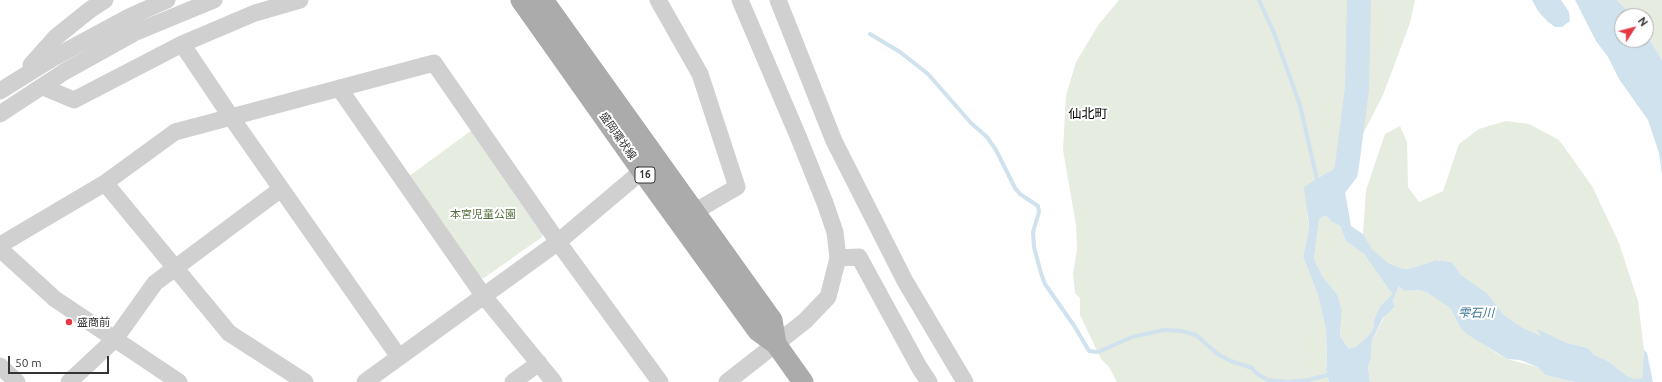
<!DOCTYPE html>
<html>
<head>
<meta charset="utf-8">
<style>
	body { margin:0 }
	#map { position:relative; width:1662px; height:382px; overflow:hidden; background:#fff; font-family:Ubuntu,sans-serif }
	canvas { display:block }
	.north { position:absolute; left:1614px; top:8px; width:40px; height:40px; box-sizing:border-box; background:#fff; border:1px solid #adadad; border-radius:50%; rotate:54deg; font-size:11px; font-weight:700; line-height:16px; text-align:center; color:#333 }
	.north::after { content:''; display:block; margin:auto; width:14px; height:18px; background:#e63946; clip-path:polygon(50% 0,100% 100%,50% 72%,0 100%) }
	.scale { position:absolute; left:8px; top:356px; width:101px; height:18px; box-sizing:border-box; border:2px solid #333; border-top:0; padding-left:5px; font-size:12px; line-height:14px; white-space:nowrap; color:#333; -webkit-text-stroke:3px #fff; paint-order:stroke }
</style>
</head>
<body>
<div id="map">
<canvas width="1662" height="382"></canvas>
<div class="north">N</div>
<div class="scale">50 m</div>
</div>
<script>
const ctx = document.querySelector('canvas').getContext('2d');
ctx.lineJoin = 'round';
function fill(path, color) { ctx.fillStyle = color; ctx.fill(path, 'evenodd'); }
const toPath = rows => new Path2D(rows.map(r => 'M' + r).join(''));
function strokePath(path, color, width, dash) { ctx.strokeStyle = color; ctx.lineWidth = width; ctx.lineCap = dash ? 'butt' : 'round'; ctx.setLineDash(dash || []); ctx.stroke(path); }
function label(font, color, halo, rows, align = 'center') {
  ctx.font = font + ' Ubuntu,"Noto Sans JP",sans-serif'; ctx.lineWidth = 4; ctx.setLineDash([]); ctx.textBaseline = 'middle'; ctx.strokeStyle = halo; ctx.fillStyle = color; for (const [text, x, y, turn = 0] of rows) {
    ctx.save(); ctx.translate(x, y); ctx.rotate((+turn || 0) * Math.PI / 180); ctx.textAlign = isNaN(turn) ? turn : align; if (halo) ctx.strokeText(text, 0, 0); ctx.fillText(text, 0, 0); ctx.restore();
  }
}
const green = toPath([
	[1119,0,1415,0,1410,23,1383,95,1362,136,1350,167,1341,155,1340,156,1343,168,1340,173,1328,172,1320,177,1307,215,1309,226,1307,239,1303,257,1318,295,1326,330,1327,360,1326,370,1329,382,1117,382,1109,367,1101,359,1080,315,1080,298,1075,293,1073,274,1077,249,1076,225,1063,150,1066,96,1076,62,1099,24],
	[1617,0,1662,0,1662,60,1646,34,1646,16,1632,16],
	[1506,121,1529,124,1559,140,1592,186,1619,243,1638,301,1644,350,1642,379,1635,379,1627,376,1608,361,1594,355,1588,348,1567,343,1538,330,1542,337,1523,328,1504,315,1487,293,1461,275,1452,262,1436,260,1412,268,1404,269,1388,263,1380,257,1373,250,1363,234,1366,190,1385,134,1400,126,1407,142,1408,187,1419,202,1443,191,1459,144,1479,129],
	[472,130,543,229,542,237,484,278,478,277,408,177],
	[1324,216,1328,217,1332,222,1340,226,1346,241,1364,254,1392,294,1380,306,1374,320,1373,329,1368,336,1357,346,1349,349,1340,336,1342,310,1337,294,1323,277,1314,259,1319,219],
	[1399,286,1404,291,1419,290,1428,293,1438,299,1450,308,1460,327,1496,353,1507,359,1538,367,1545,375,1574,382,1370,382,1368,367,1371,358,1372,340,1385,316,1395,307,1393,301]
]);
const water = toPath([
	[1532,0,1561,0,1569,12,1570,21,1562,27,1555,27,1547,21,1538,11],
	[1575,0,1617,0,1632,16,1622,16,1622,40,1646,40,1646,34,1662,60,1662,175,1659,153,1648,120,1619,79,1608,57,1596,41],
	[1341,154,1350,167,1354,170,1351,174,1343,180,1351,226,1363,234,1373,250,1388,263,1404,269,1412,268,1436,260,1452,262,1461,275,1487,293,1504,315,1523,328,1541,336,1537,329,1567,343,1588,348,1594,355,1608,361,1627,376,1635,379,1642,378,1644,350,1647,353,1653,382,1574,382,1545,375,1538,367,1520,360,1507,359,1467,334,1460,327,1450,308,1428,293,1419,290,1404,291,1399,286,1393,301,1395,307,1383,318,1372,340,1371,358,1368,367,1370,382,1329,382,1326,370,1327,360,1326,330,1318,295,1303,257,1307,239,1309,226,1304,187,1328,172,1332,171,1337,174,1340,173,1343,168,1340,156],
	[1324,216,1328,217,1332,222,1340,226,1346,241,1364,254,1392,294,1380,306,1374,320,1373,329,1368,336,1357,346,1349,349,1340,336,1342,310,1337,294,1323,277,1314,259,1319,219]
]);
const stream = toPath([
	[1259,0,1274,33,1300,105,1318,184],
	[870,34,900,52,928,74,971,123,987,137,996,150,1015,188,1020,194,1038,206,1039,212,1033,232,1034,247,1041,273,1045,284,1075,327,1089,351,1098,352,1132,337,1164,330,1182,331,1196,335,1219,355,1231,361,1252,368,1256,373,1268,380,1288,382,1308,380,1332,374]
]);
const river = toPath([
	[1332,190,1346,172,1348,158,1357,89,1359,0]
]);
const minor = toPath([
	[658,0,700,74,737,187,694,212],
	[778,0,834,141,905,281,965,382],
	[182,44,231,117,399,357],
	[31,65,56,37,91,9,105,0],
	[43,87,74,100,182,44,255,13,300,0],
	[339,88,483,295,554,382],
	[0,91,53,58,129,17,167,0],
	[0,114,64,72,134,33,214,0],
	[105,183,229,333,305,382],
	[0,245,105,183,175,132,434,63,558,242,660,382],
	[0,249,55,299,179,382],
	[838,258,859,257,919,367,929,382],
	[0,366,17,382],
	[69,382,115,339,155,283,281,189],
	[365,382,558,242,642,171],
	[513,382,539,363],
	[727,382,805,321,828,297,838,258,835,232,825,203,798,136,740,0]
]);
const major = toPath([
	[521,0,642,171,758,331,776,344,803,382],
	[543,0,772,320,776,344]
]);
const markers = [
	[69,322,4,"#e63946"]
];
const shields = [
	[645,175,20]
];
const shieldNames = [
	["16",645,175]
];
const streetNames = [
	["盛岡環状線",618,136,55]
];
const parkNames = [
	["本宮児童公園",483,214]
];
const poiNames = [
	["盛商前",77,322]
];
const waterNames = [
	["雫石川",1476,313]
];
const quarterNames = [
	["仙北町",1088,114]
];
fill(green, '#e6ecdf');
fill(water, '#cfe2ee');
strokePath(stream, '#cfe2ee', 4);
strokePath(river, '#cfe2ee', 24);
strokePath(minor, '#d0d0d0', 17);
strokePath(major, '#ababab', 21);
for (const [x, y, r, color] of markers) { const dot = new Path2D(); dot.arc(x, y, r, 0, 2 * Math.PI); ctx.fillStyle = color; ctx.fill(dot); strokePath(dot, '#fff', 1.5); }
for (const [x, y, w] of shields) { const box = new Path2D(); box.roundRect(x - w / 2, y - 8, w, 16, 3); ctx.fillStyle = '#fff'; ctx.fill(box); strokePath(box, '#333', 1); }
label('bold 10px', '#333', null, shieldNames);
label('11px', '#333', '#fff', streetNames);
label('11px', '#56703f', '#fff', parkNames);
label('11px', '#333', '#fff', poiNames, 'left');
label('italic 12px', '#3f7597', '#fff', waterNames);
label('13px', '#000', '#fff', quarterNames);
</script>
</body>
</html>
